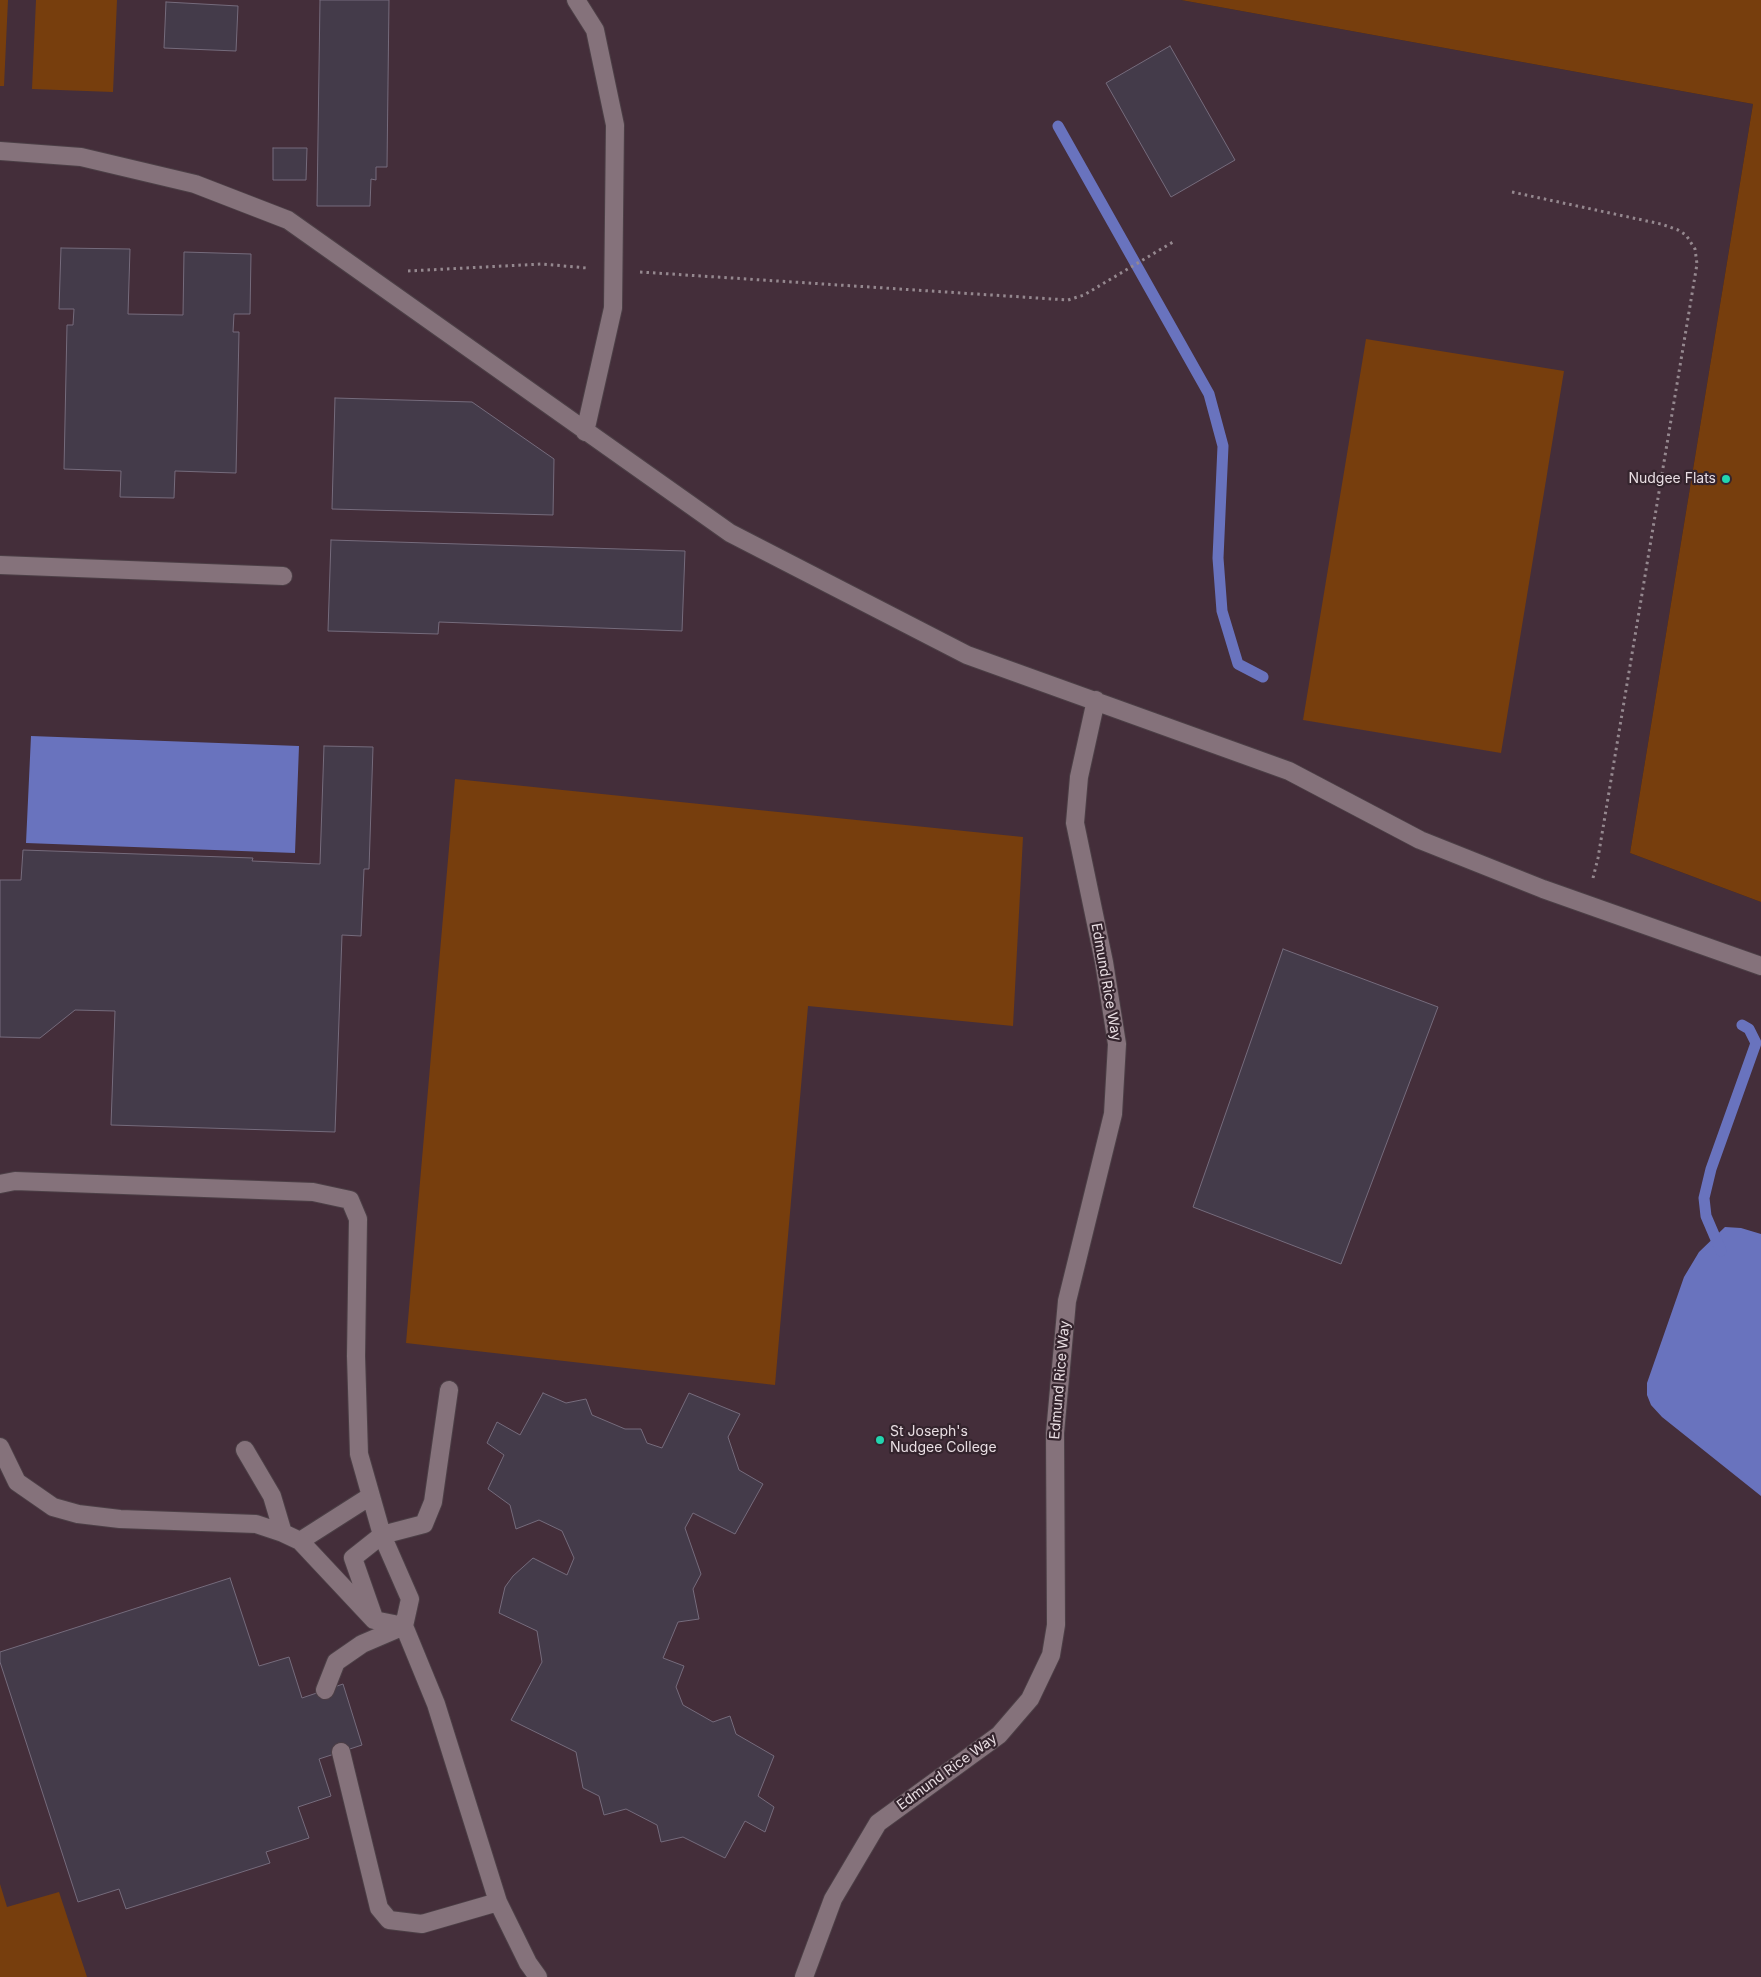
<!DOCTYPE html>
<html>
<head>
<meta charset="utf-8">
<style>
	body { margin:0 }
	canvas { display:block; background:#34242d }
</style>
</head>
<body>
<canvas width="1761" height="1977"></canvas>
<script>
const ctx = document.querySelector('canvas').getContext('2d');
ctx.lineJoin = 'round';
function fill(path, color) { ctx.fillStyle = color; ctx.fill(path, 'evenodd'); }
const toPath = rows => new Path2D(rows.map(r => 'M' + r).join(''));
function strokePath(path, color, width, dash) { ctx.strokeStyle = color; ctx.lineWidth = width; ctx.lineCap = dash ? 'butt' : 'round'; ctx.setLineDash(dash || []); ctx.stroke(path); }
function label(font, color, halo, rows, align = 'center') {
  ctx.font = font + ' Inter,sans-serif'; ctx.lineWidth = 4.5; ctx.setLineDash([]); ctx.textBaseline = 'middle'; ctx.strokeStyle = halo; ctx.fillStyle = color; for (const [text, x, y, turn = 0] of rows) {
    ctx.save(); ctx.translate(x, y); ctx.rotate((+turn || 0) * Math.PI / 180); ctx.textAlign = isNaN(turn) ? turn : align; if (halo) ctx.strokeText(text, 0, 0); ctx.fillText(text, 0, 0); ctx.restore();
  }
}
const built = toPath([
	[0,0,1181,0,1753,104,1630,853,1761,902,1761,1977,0,1977]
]);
const green = toPath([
	[0,0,8,0,4,86,0,86],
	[36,0,117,0,113,92,32,89],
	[1181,0,1761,0,1761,902,1630,853,1753,104],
	[1366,339,1564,371,1501,753,1303,720],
	[455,779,1023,837,1013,1026,808,1006,775,1385,406,1343],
	[0,1884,7,1907,59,1892,87,1977,0,1977]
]);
const water = toPath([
	[31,736,299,746,295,853,26,843],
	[1725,1227,1741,1228,1761,1234,1761,1496,1662,1417,1651,1405,1647,1395,1647,1383,1684,1277,1699,1252]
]);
const stream = toPath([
	[1058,126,1209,394,1223,446,1218,558,1222,611,1238,664,1263,677],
	[1721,1251,1706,1216,1704,1198,1711,1169,1756,1043,1749,1029,1742,1025]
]);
const building = toPath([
	[320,0,389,0,387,167,376,167,376,180,371,179,370,206,317,206,320,0],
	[166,2,238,6,236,51,164,48,166,2],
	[1170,46,1235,160,1171,197,1106,83,1170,46],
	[273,148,307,148,306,180,273,180,273,148],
	[61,248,130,249,128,314,183,315,184,252,251,254,250,314,234,314,233,332,239,332,236,473,175,471,174,498,120,497,121,471,64,469,67,325,73,325,74,309,59,309,61,248],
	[335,398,472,402,554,459,553,515,332,509,335,398],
	[331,540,685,551,682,631,439,622,438,634,328,631,331,540],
	[324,746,373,747,369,869,364,869,361,936,342,935,335,1132,111,1125,115,1011,75,1010,40,1038,0,1037,0,880,21,880,23,850,253,858,252,861,320,864,324,746],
	[1283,949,1438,1007,1341,1264,1193,1207,1283,949],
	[543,1393,566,1403,586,1399,592,1415,625,1429,641,1429,647,1443,662,1448,689,1393,740,1414,728,1437,739,1470,763,1484,735,1534,693,1513,685,1528,701,1574,693,1589,699,1619,678,1622,663,1658,684,1666,676,1687,683,1705,713,1722,730,1716,736,1734,774,1756,758,1796,774,1807,765,1832,745,1821,725,1858,683,1837,661,1842,657,1825,626,1809,604,1815,599,1796,583,1788,576,1752,511,1720,542,1662,537,1631,499,1613,505,1587,513,1576,533,1558,567,1575,574,1558,562,1531,539,1520,516,1529,510,1505,488,1489,504,1455,487,1443,497,1422,520,1435,543,1393],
	[230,1578,259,1666,289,1657,302,1698,343,1684,362,1745,319,1759,331,1796,298,1807,309,1838,266,1852,270,1863,126,1909,119,1889,78,1902,0,1662,0,1652,230,1578]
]);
const path = toPath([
	[1512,192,1661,224,1678,230,1686,235,1695,249,1697,264,1598,858,1593,878],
	[408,271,542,264,587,268],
	[640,272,1068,300,1084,295,1173,242]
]);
const lane = toPath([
	[576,0,595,30,615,125,613,308,585,432],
	[0,151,81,157,195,184,288,220,730,533,967,655,1289,771,1420,840,1543,889,1761,966],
	[0,565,283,576],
	[0,1184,15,1181,313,1192,350,1200,358,1219,356,1356,359,1454,382,1535,410,1599,404,1626,436,1704,498,1902,528,1963,538,1977],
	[0,1447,17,1482,53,1507,78,1514,120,1519,256,1524,283,1533,300,1541,374,1620,404,1626],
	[245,1450,272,1496,283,1533],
	[300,1541,369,1497],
	[373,1615,353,1558,382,1535,424,1524,433,1502,449,1390],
	[325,1690,336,1662,362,1644,404,1626],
	[341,1752,379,1908,389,1920,422,1924,498,1902],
	[804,1977,833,1899,878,1823,999,1735,1030,1699,1051,1655,1056,1625,1055,1433,1067,1301,1113,1114,1117,1044,1104,962,1075,823,1079,777,1096,700]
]);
const markers = [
	[1726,479,5,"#22d5af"],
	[880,1440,5,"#22d5af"]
];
const poiNames = [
	["Nudgee Flats",1716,479],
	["St Joseph's",890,1432,"left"],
	["Nudgee College",890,1448,"left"]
];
const streetNames = [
	["Edmund Rice Way",1106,982,80],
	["Edmund Rice Way",1060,1380,-85],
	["Edmund Rice Way",947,1772,-36]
];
fill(built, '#442e3a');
fill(green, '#773e0d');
fill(water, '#6973be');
strokePath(stream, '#6973be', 11);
fill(building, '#443b4a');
strokePath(building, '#756b7c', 1);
strokePath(lane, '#4c3f46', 20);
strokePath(path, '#95888f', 3, [2.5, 4]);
strokePath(lane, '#85727b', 18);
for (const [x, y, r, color] of markers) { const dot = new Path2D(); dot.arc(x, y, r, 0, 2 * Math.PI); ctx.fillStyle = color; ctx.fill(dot); strokePath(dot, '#34242d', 2); }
label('14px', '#e9dee3', '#34242d', poiNames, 'right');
label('14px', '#e9dee3', '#34242d', streetNames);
</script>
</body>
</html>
